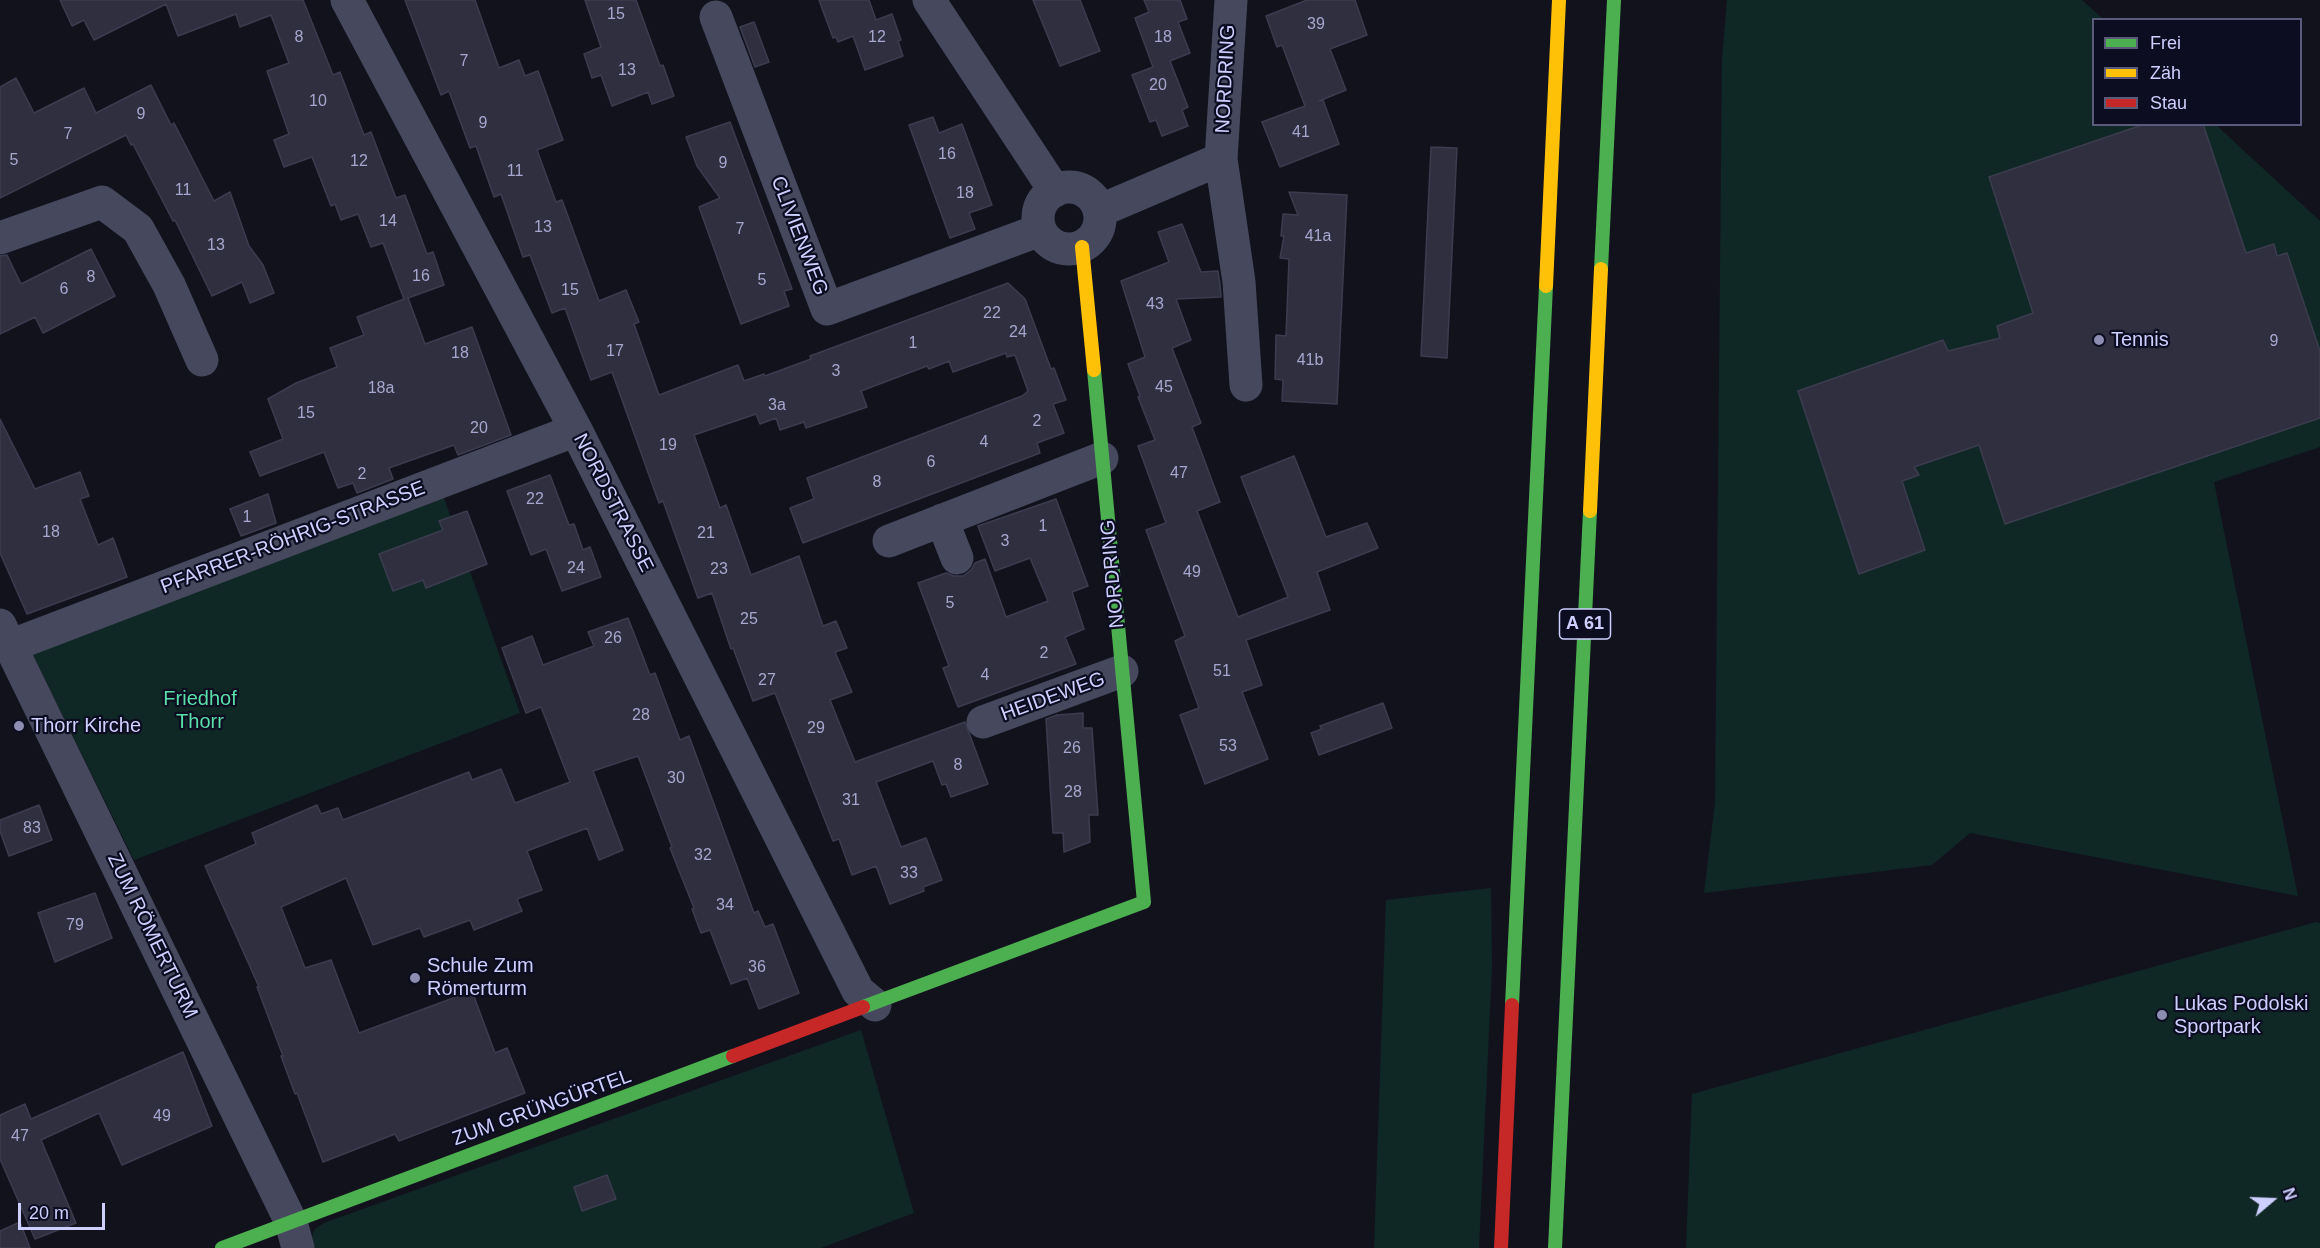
<!DOCTYPE html>
<html>
<head>
<meta charset="utf-8">
<style>
	body { margin:0 }
	#map { position:relative; width:2320px; height:1248px; overflow:hidden; background:#12121d; font-family:Arial,sans-serif }
	canvas { display:block }
	.legend { position:absolute; left:2092px; top:18px; width:210px; height:108px; box-sizing:border-box; background:#0d0d21; border:2px solid #5a5b7a; margin:0; padding:8px 10px; list-style:none; font-size:18px; color:#cdcfff }
	.legend li { display:flex; align-items:center; gap:12px; height:30px }
	.legend b { width:30px; border:2px solid #5a5b7a }
	.north { position:absolute; left:2242px; top:1170px; width:60px; height:60px; -webkit-text-stroke:4px #0d0d21; paint-order:stroke; rotate:71deg; font-size:16px; font-weight:700; line-height:24px; text-align:center; color:#cdcfff }
	.north::after { content:''; display:block; margin:auto; width:21px; height:27px; background:#cdcfff; clip-path:polygon(50% 0,100% 100%,50% 72%,0 100%) }
	.scale { position:absolute; left:18px; top:1203px; width:87px; height:27px; box-sizing:border-box; border:3px solid #cdcfff; border-top:0; padding-left:8px; font-size:18px; line-height:21px; white-space:nowrap; color:#cdcfff; -webkit-text-stroke:4px #0d0d21; paint-order:stroke }
</style>
</head>
<body>
<div id="map">
<canvas width="2320" height="1248"></canvas>
<ul class="legend">
<li><b style="height:8px;background:#4caf50"></b>Frei</li>
<li><b style="height:8px;background:#ffc107"></b>Zäh</li>
<li><b style="height:8px;background:#c62828"></b>Stau</li>
</ul>
<div class="north">N</div>
<div class="scale">20 m</div>
</div>
<script>
const ctx = document.querySelector('canvas').getContext('2d');
ctx.lineJoin = 'round';
function fill(path, color) { ctx.fillStyle = color; ctx.fill(path, 'evenodd'); }
const toPath = rows => new Path2D(rows.map(r => 'M' + r).join(''));
function strokePath(path, color, width, dash) { ctx.strokeStyle = color; ctx.lineWidth = width; ctx.lineCap = dash ? 'butt' : 'round'; ctx.setLineDash(dash || []); ctx.stroke(path); }
function label(font, color, halo, rows, align = 'center') {
  ctx.font = font + ' Arial,sans-serif'; ctx.lineWidth = 4.5; ctx.setLineDash([]); ctx.textBaseline = 'middle'; ctx.strokeStyle = halo; ctx.fillStyle = color; for (const [text, x, y, turn = 0] of rows) {
    ctx.save(); ctx.translate(x, y); ctx.rotate((+turn || 0) * Math.PI / 180); ctx.textAlign = isNaN(turn) ? turn : align; if (halo) ctx.strokeText(text, 0, 0); ctx.fillText(text, 0, 0); ctx.restore();
  }
}
const green = toPath([
	[1727,0,2082,0,2103,19,2094,20,2094,124,2216,125,2320,221,2320,447,2214,482,2298,896,1970,833,1932,865,1704,893,1715,803,1722,58],
	[443,495,520,713,134,860,31,651],
	[1491,888,1492,966,1479,1248,1374,1248,1386,900],
	[2316,922,2320,923,2320,1248,1686,1248,1692,1094],
	[861,1030,914,1213,821,1248,313,1248,311,1241,314,1230,324,1223]
]);
const building = toPath([
	[60,0,303,0,333,75,340,72,364,135,371,132,396,198,405,195,427,254,433,252,444,285,408,298,425,344,472,327,511,435,458,455,454,445,389,468,393,479,357,493,353,483,338,488,324,452,260,476,250,452,283,439,268,399,296,383,337,367,330,348,364,335,357,317,404,299,383,243,371,247,358,214,341,220,335,204,331,206,312,157,284,167,274,140,289,134,267,71,289,63,271,15,240,27,236,14,178,36,166,4,94,40,84,20,72,26,60,0],
	[405,0,475,0,499,68,519,60,525,76,538,71,563,140,537,150,556,202,562,200,599,301,626,290,639,322,634,324,659,395,738,365,744,381,764,374,765,376,811,359,810,356,1008,283,1025,299,1051,369,1054,368,1066,400,1053,404,1064,433,1037,443,1040,453,803,543,790,508,814,499,807,478,1022,396,1028,391,1015,355,1007,357,1006,353,953,372,949,361,929,369,927,366,861,391,867,407,806,428,804,422,780,430,776,418,760,424,756,414,694,435,720,508,726,505,751,575,799,556,823,626,836,621,847,648,835,652,852,692,830,700,855,762,965,722,988,784,951,797,946,784,942,785,933,761,876,782,901,847,926,838,942,880,923,887,924,891,890,904,876,866,852,875,839,839,833,841,775,693,753,701,733,648,731,649,712,593,698,598,663,501,659,503,612,372,591,380,565,308,552,313,530,255,523,257,501,194,494,197,476,146,470,148,449,91,441,95,405,0],
	[585,0,636,0,660,66,663,65,674,96,652,104,648,92,612,106,601,75,592,78,584,54,601,47,585,0],
	[819,0,869,0,876,20,892,14,901,40,898,41,903,56,865,70,853,36,838,42,836,37,833,38,819,0],
	[1033,0,1080,0,1100,51,1060,66,1033,0],
	[1144,0,1180,0,1187,19,1178,22,1190,53,1170,61,1188,107,1182,110,1188,126,1162,136,1156,120,1150,122,1132,75,1153,67,1135,18,1149,12,1144,0],
	[1307,0,1355,0,1367,35,1330,49,1346,90,1319,101,1323,100,1339,144,1280,167,1262,122,1305,106,1282,45,1277,47,1266,16,1307,0],
	[754,22,769,62,755,67,740,27,754,22],
	[16,78,34,113,84,88,96,113,151,85,171,125,174,123,214,201,230,192,249,246,263,265,274,293,250,303,242,282,212,296,175,220,173,221,133,144,131,145,126,135,0,198,0,87,16,78],
	[933,117,939,133,962,124,992,205,969,213,975,229,950,238,909,125,933,117],
	[730,122,792,289,784,291,789,306,741,324,699,207,720,198,697,166,686,137,730,122],
	[2145,124,2203,124,2246,253,2274,244,2277,256,2287,253,2320,351,2320,418,2005,524,1979,445,1914,467,1919,475,1902,481,1925,550,1859,574,1798,391,1943,340,1948,351,2000,338,1997,326,2033,313,1989,177,2145,124],
	[1431,147,1457,148,1447,358,1421,356,1431,147],
	[1289,192,1347,195,1337,404,1282,401,1283,380,1275,379,1276,335,1286,336,1289,259,1280,258,1284,236,1281,236,1283,214,1298,215,1289,192],
	[1182,224,1201,272,1218,271,1220,284,1221,297,1176,299,1191,340,1172,348,1201,423,1192,427,1220,502,1197,511,1238,617,1288,597,1241,477,1294,456,1326,537,1367,523,1378,548,1317,572,1330,610,1246,640,1262,685,1242,692,1268,759,1205,784,1180,715,1199,708,1175,641,1185,636,1146,530,1166,523,1138,446,1155,440,1138,397,1140,396,1128,364,1145,357,1121,281,1169,262,1158,232,1182,224],
	[91,249,115,296,43,333,35,317,0,334,0,256,7,255,21,284,91,249],
	[0,419,35,489,80,472,89,496,80,499,98,545,113,538,127,577,27,614,0,553,0,419],
	[550,475,569,525,574,524,583,550,590,547,601,577,562,591,546,549,531,555,507,491,550,475],
	[268,494,276,523,241,536,230,509,268,494],
	[1056,499,1088,586,1072,592,1084,629,1065,637,1076,664,958,707,943,668,949,666,918,583,946,573,954,576,963,576,971,570,975,563,985,559,1006,617,1048,601,1030,558,995,571,978,526,1056,499],
	[467,511,487,564,426,588,423,580,393,591,379,554,443,530,439,521,467,511],
	[628,618,650,675,655,673,680,740,689,736,754,913,758,911,765,927,773,924,799,993,759,1009,747,978,731,984,710,930,701,933,692,909,694,908,670,848,672,847,638,756,593,771,623,850,599,860,587,828,527,851,542,890,517,899,522,911,474,930,470,920,424,937,420,928,373,945,346,878,281,907,305,968,331,960,359,1033,472,991,495,1053,507,1048,525,1093,399,1141,395,1134,323,1162,297,1093,295,1094,281,1056,283,1056,257,987,259,987,205,866,256,844,252,833,317,805,321,814,338,808,343,820,469,772,472,780,501,769,515,803,570,782,541,707,526,713,502,648,532,636,543,665,594,646,588,632,628,618],
	[1383,703,1392,728,1319,755,1311,733,1322,729,1320,726,1383,703],
	[1083,713,1083,728,1092,728,1098,815,1089,815,1090,842,1064,852,1063,833,1053,833,1046,719,1057,715,1083,713],
	[39,805,52,840,9,856,0,831,0,820,39,805],
	[95,893,112,938,55,962,38,913,95,893],
	[183,1052,212,1126,122,1165,99,1113,41,1140,76,1223,35,1239,0,1159,0,1115,25,1104,31,1119,183,1052],
	[607,1175,616,1199,582,1211,574,1187,607,1175],
	[20,1222,30,1248,0,1248,0,1231,20,1222]
]);
const street = toPath([
	[347,0,576,430,858,991,875,1005],
	[929,0,1055,191],
	[716,17,827,309,1040,230],
	[1221,159,1239,282,1246,385],
	'1038 218a31 31 0 1 1 62 0a31 31 0 1 1-62 0Z',
	[1099,211,1221,159,1231,0],
	[0,238,102,202,138,229,169,285,202,360],
	[942,520,957,558],
	[889,541,1102,458],
	[0,625,291,1222,298,1248],
	[10,646,576,430],
	[983,722,1122,671]
]);
const fast = toPath([
	[1601,269,1614,0],
	[1512,1005,1546,286],
	[863,1007,1144,902,1094,370],
	[222,1248,733,1056],
	[1555,1248,1590,511]
]);
const slow = toPath([
	[1082,247,1094,370],
	[1546,286,1559,0],
	[1590,511,1601,269]
]);
const jam = toPath([
	[733,1056,863,1007],
	[1501,1248,1512,1005]
]);
const markers = [
	[2099,340,6,"#8c8db0"],
	[19,726,6,"#8c8db0"],
	[415,978,6,"#8c8db0"],
	[2162,1015,6,"#8c8db0"]
];
const numberNames = [
	["15",616,15],
	["39",1316,25],
	["8",299,38],
	["12",877,38],
	["18",1163,38],
	["7",464,62],
	["13",627,71],
	["20",1158,86],
	["10",318,102],
	["9",141,115],
	["9",483,124],
	["41",1301,133],
	["7",68,135],
	["16",947,155],
	["5",14,161],
	["12",359,162],
	["9",723,164],
	["11",515,172],
	["11",183,191],
	["18",965,194],
	["14",388,222],
	["13",543,228],
	["7",740,230],
	["41a",1318,237],
	["13",216,246],
	["16",421,277],
	["8",91,278],
	["5",762,281],
	["6",64,290],
	["15",570,291],
	["43",1155,305],
	["22",992,314],
	["24",1018,333],
	["9",2274,342],
	["1",913,344],
	["17",615,352],
	["18",460,354],
	["41b",1310,361],
	["3",836,372],
	["45",1164,388],
	["18a",381,389],
	["3a",777,406],
	["15",306,414],
	["2",1037,422],
	["20",479,429],
	["4",984,443],
	["19",668,446],
	["6",931,463],
	["47",1179,474],
	["2",362,475],
	["8",877,483],
	["22",535,500],
	["1",247,518],
	["1",1043,527],
	["18",51,533],
	["21",706,534],
	["3",1005,542],
	["24",576,569],
	["23",719,570],
	["49",1192,573],
	["5",950,604],
	["25",749,620],
	["26",613,639],
	["2",1044,654],
	["51",1222,672],
	["4",985,676],
	["27",767,681],
	["28",641,716],
	["29",816,729],
	["53",1228,747],
	["26",1072,749],
	["8",958,766],
	["30",676,779],
	["28",1073,793],
	["31",851,801],
	["83",32,829],
	["32",703,856],
	["33",909,874],
	["34",725,906],
	["79",75,926],
	["36",757,968],
	["49",162,1117],
	["47",20,1137]
];
const shields = [
	[1585,624,51]
];
const shieldNames = [
	["A 61",1585,624]
];
const streetNames = [
	["NORDRING",1226,79,-87],
	["CLIVIENWEG",799,236,69],
	["NORDSTRASSE",613,503,63],
	["PFARRER-RÖHRIG-STRASSE",293,538,-21],
	["NORDRING",1113,574,-95],
	["HEIDEWEG",1053,697,-20],
	["ZUM RÖMERTURM",152,936,64],
	["ZUM GRÜNGÜRTEL",542,1108,-20]
];
const poiNames = [
	["Tennis",2111,340],
	["Thorr Kirche",31,726],
	["Schule Zum",427,966],
	["Römerturm",427,989],
	["Lukas Podolski",2174,1004],
	["Sportpark",2174,1027]
];
const parkNames = [
	["Friedhof",200,699],
	["Thorr",200,722]
];
fill(green, '#102825');
fill(building, '#302f3f');
strokePath(building, '#3c3c50', 1.5);
strokePath(street, '#46495e', 33);
strokePath(fast, '#4caf50', 14);
strokePath(slow, '#ffc107', 14);
strokePath(jam, '#c62828', 14);
for (const [x, y, r, color] of markers) { const dot = new Path2D(); dot.arc(x, y, r, 0, 2 * Math.PI); ctx.fillStyle = color; ctx.fill(dot); strokePath(dot, '#0d0d21', 2); }
label('16px', '#a6a7cf', null, numberNames);
for (const [x, y, w] of shields) { const box = new Path2D(); box.roundRect(x - w / 2, y - 15, w, 30, 4.5); ctx.fillStyle = '#0d0d21'; ctx.fill(box); strokePath(box, '#cdcfff', 1.5); }
label('bold 18px', '#cdcfff', null, shieldNames);
label('20px', '#cdcfff', '#0d0d21', streetNames);
label('20px', '#cdcfff', '#0d0d21', poiNames, 'left');
label('20px', '#59dfa8', '#0d0d21', parkNames);
</script>
</body>
</html>
